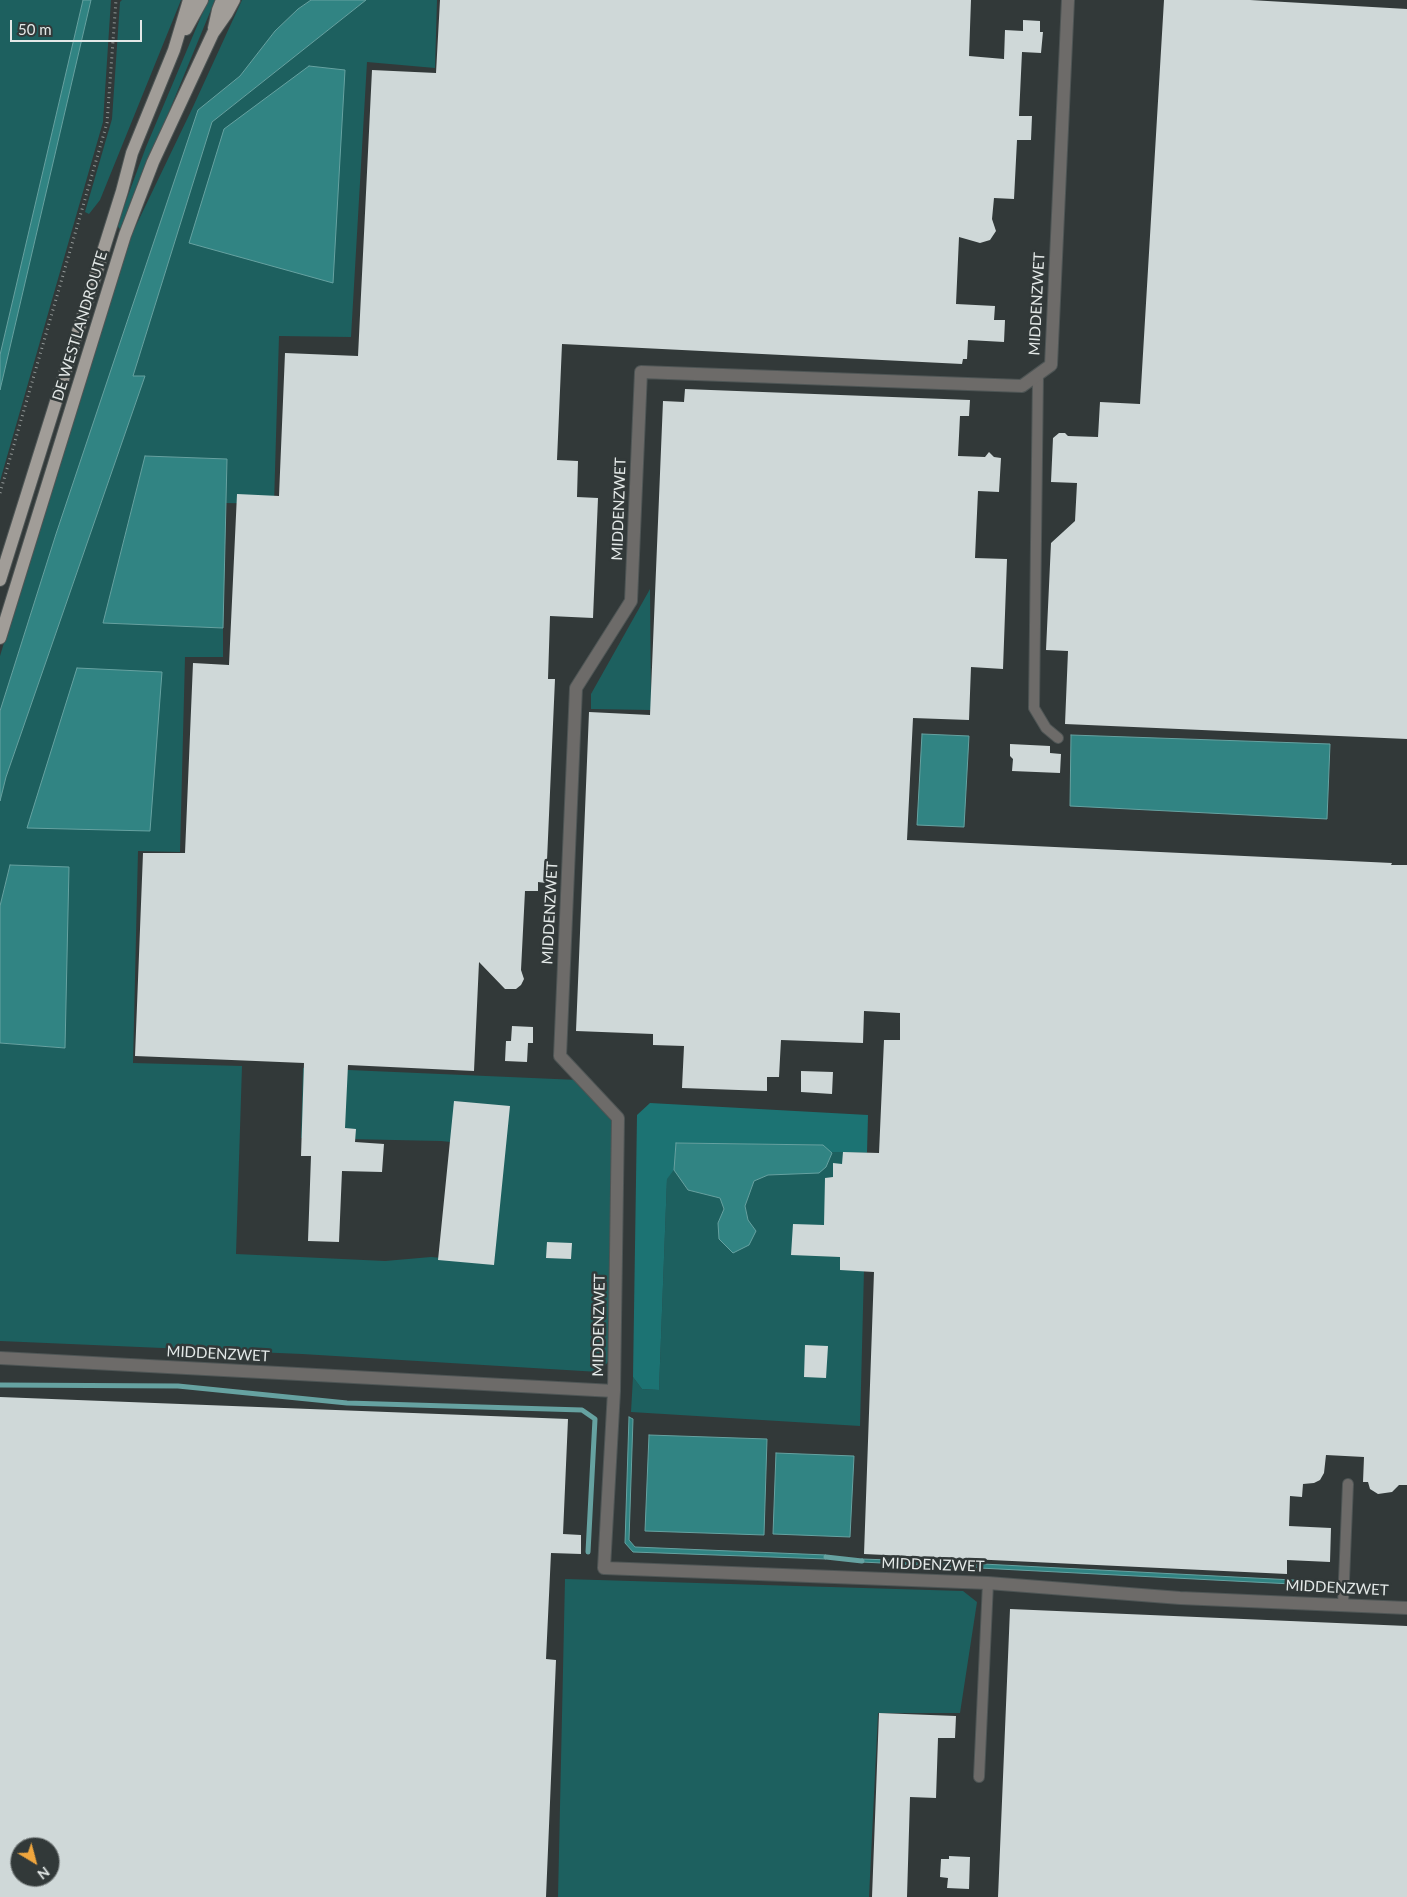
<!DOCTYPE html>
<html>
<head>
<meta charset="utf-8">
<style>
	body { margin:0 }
	#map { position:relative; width:1407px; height:1897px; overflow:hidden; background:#323939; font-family:Lato,sans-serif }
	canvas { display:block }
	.north { position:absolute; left:10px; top:1837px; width:50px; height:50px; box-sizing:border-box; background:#323939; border:1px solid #797f7f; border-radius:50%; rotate:143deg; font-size:14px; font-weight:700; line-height:20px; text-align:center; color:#e3e8e7 }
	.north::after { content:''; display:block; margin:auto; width:18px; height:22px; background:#f0a63e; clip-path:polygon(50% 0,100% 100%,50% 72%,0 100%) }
	.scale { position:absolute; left:10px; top:20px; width:132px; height:22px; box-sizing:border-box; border:2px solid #e3e8e7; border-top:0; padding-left:6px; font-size:15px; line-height:18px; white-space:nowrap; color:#e3e8e7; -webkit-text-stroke:4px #323939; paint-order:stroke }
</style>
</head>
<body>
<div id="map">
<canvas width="1407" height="1897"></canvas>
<div class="north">N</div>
<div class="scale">50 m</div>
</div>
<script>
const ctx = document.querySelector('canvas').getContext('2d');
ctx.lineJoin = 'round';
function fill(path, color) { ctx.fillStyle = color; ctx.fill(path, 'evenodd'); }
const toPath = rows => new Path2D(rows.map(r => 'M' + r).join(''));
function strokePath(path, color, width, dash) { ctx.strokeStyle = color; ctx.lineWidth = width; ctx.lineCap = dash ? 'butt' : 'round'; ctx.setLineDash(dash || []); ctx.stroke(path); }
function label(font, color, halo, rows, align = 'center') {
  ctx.font = font + ' Lato,sans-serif'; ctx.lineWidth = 5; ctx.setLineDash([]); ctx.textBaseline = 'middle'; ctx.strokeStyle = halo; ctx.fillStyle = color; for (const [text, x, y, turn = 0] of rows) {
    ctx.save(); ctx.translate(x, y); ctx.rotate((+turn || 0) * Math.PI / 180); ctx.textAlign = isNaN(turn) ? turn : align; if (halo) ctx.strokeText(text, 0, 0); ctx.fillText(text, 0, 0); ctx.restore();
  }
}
const green = toPath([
	[0,0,83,0,0,355],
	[91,0,111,0,103,122,0,481,0,390],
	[122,0,181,0,100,200,89,214,85,212,112,119,120,2],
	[208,0,215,0,142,177,121,231,117,225,146,147],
	[242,0,311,0,298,9,275,31,240,76,198,110,56,534,0,711,0,656,118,263,192,109],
	[366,0,437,0,435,68,367,62,351,337,279,336,274,504,226,503,227,459,145,456,103,623,223,628,223,657,185,657,180,852,138,851,133,1063,242,1066,236,1254,385,1261,431,1257,491,1262,502,1147,441,1141,301,1138,303,1068,578,1080,614,1118,618,1141,608,1362,599,1372,302,1354,0,1341,0,1043,65,1048,10,865,0,906,0,801,6,777,145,376,133,376,212,122],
	[650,589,651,710,591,709,591,694],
	[830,1152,867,1152,860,1426,631,1412,633,1377,642,1389,659,1390,667,1178,674,1170,688,1190,720,1198,724,1209,718,1223,748,1220,745,1206,754,1181,768,1175,819,1172,831,1153],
	[565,1579,963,1591,977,1602,960,1713,878,1713,869,1897,558,1897]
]);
const forest = toPath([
	[650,1103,868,1115,867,1152,830,1152,822,1145,676,1143,674,1170,667,1179,659,1390,642,1389,633,1377,637,1115]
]);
const water = toPath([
	[83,0,91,0,0,390,0,355,83,0],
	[311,0,366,0,212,122,133,376,145,376,6,777,0,801,0,711,56,534,198,110,240,76,275,31,298,9,311,0],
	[309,66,345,70,333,283,189,243,224,129,309,66],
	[145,456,227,459,223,628,103,623,145,456],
	[77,668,162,672,150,831,27,828,77,668],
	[922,734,969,736,964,827,917,825,922,734],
	[1071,735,1330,744,1327,819,1070,806,1071,735],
	[10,865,69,867,65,1048,0,1043,0,906,10,865],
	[676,1143,823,1145,832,1153,826,1167,819,1173,768,1175,754,1181,745,1206,748,1220,756,1231,749,1245,733,1253,719,1239,718,1223,724,1209,720,1198,688,1190,674,1170,676,1143],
	[629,1417,633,1419,629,1540,635,1547,826,1555,826,1559,633,1552,625,1543,629,1417],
	[649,1435,767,1439,764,1535,645,1531,649,1435],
	[776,1453,854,1456,850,1537,773,1534,776,1453],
	[862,1559,944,1562,1332,1582,1331,1586,862,1562,862,1559]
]);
const stream = toPath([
	[0,1385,178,1386,347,1403,582,1410,595,1419,588,1552],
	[826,1557,862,1561]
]);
const building = toPath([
	[440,0,971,0,969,56,1004,59,1005,30,1023,31,1023,20,1040,21,1040,32,1043,32,1041,53,1022,52,1019,116,1032,116,1031,140,1017,140,1014,199,994,198,992,219,996,231,990,240,980,243,959,237,956,304,995,306,994,320,1005,320,1004,342,968,340,967,359,963,359,962,364,562,344,557,460,578,461,577,497,598,498,593,618,550,616,548,679,555,679,546,883,538,882,538,891,525,891,521,970,524,979,521,985,516,989,505,989,479,962,474,1071,348,1065,345,1128,356,1129,355,1142,384,1144,382,1172,342,1171,339,1242,308,1241,311,1156,301,1156,304,1063,135,1056,143,853,185,853,193,663,229,665,237,494,279,496,285,353,358,356,372,70,436,73],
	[1164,0,1250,0,1407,9,1407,739,1065,724,1068,651,1046,650,1051,543,1075,521,1077,483,1051,482,1053,438,1059,433,1065,433,1068,436,1098,437,1100,402,1140,404],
	[685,389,970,400,969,416,960,416,958,456,985,457,989,452,994,457,1001,458,999,492,978,491,975,558,1007,559,1003,669,971,667,969,720,913,718,907,840,1392,863,1391,865,1407,865,1407,1485,1399,1485,1392,1492,1378,1494,1370,1489,1368,1482,1363,1482,1364,1457,1326,1455,1324,1473,1320,1480,1314,1483,1303,1484,1302,1497,1290,1496,1289,1526,1331,1528,1330,1562,1287,1560,1287,1574,864,1554,874,1272,840,1270,840,1257,791,1255,793,1224,824,1225,825,1178,833,1177,833,1163,842,1164,843,1152,879,1153,884,1040,900,1040,900,1013,864,1011,863,1043,781,1040,779,1077,767,1077,767,1091,682,1088,684,1046,653,1045,653,1034,576,1031,589,712,650,715,663,401,684,402],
	[1010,744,1050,746,1050,753,1061,754,1060,773,1012,771,1013,759,1010,756],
	[512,1026,533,1027,533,1043,528,1043,527,1062,505,1061,506,1041,511,1041],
	[801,1071,833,1072,832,1094,801,1092],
	[454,1101,510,1106,494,1265,438,1260],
	[547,1242,572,1243,571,1259,546,1258],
	[805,1345,828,1346,826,1378,804,1377],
	[0,1397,568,1419,563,1534,581,1535,581,1554,551,1553,546,1659,556,1660,546,1897,0,1897],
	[20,1847,50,1847,50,1877,20,1877],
	[1010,1609,1407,1626,1407,1897,998,1897],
	[879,1713,956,1716,955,1738,938,1738,936,1798,910,1797,907,1897,872,1897],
	[949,1856,970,1857,969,1889,947,1888,948,1878,940,1877,941,1859,949,1859]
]);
const path = toPath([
	[0,493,107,123,116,0]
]);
const lane = toPath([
	[1038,375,1034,708,1046,728,1058,738],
	[1343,1604,1348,1484],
	[979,1777,988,1583]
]);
const street = toPath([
	[1068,0,1051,365,1022,386,641,372,631,601,576,688,560,1056,618,1118,614,1391,604,1568,988,1583,1180,1598,1407,1608],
	[0,1358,614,1391]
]);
const primary = toPath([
	[214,28,218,10,222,0],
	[186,29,202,0],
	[0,580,122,191,132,153,174,50,189,0],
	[0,638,125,235,153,162,213,33,227,13,234,0]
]);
const streetNames = [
	["MIDDENZWET",1037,304,-87],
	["DE WESTLANDROUTE",80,326,-73],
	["MIDDENZWET",619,509,-88],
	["MIDDENZWET",550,913,-87],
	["MIDDENZWET",599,1325,-89],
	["MIDDENZWET",218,1354,3],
	["MIDDENZWET",933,1565,2],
	["MIDDENZWET",1337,1588,3]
];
fill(green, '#1d605f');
fill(forest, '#1c7373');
fill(water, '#318483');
strokePath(water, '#66a2a1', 1);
strokePath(stream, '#66a2a1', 5);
fill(building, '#cfd8d8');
strokePath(lane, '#4e5555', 12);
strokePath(street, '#4e5555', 14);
strokePath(primary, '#4e5555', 14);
strokePath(path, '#929897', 3, [1, 4]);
strokePath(lane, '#6d6b69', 10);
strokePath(street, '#6d6b69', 12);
strokePath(primary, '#a19d98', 12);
label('15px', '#e3e8e7', '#323939', streetNames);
</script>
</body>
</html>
